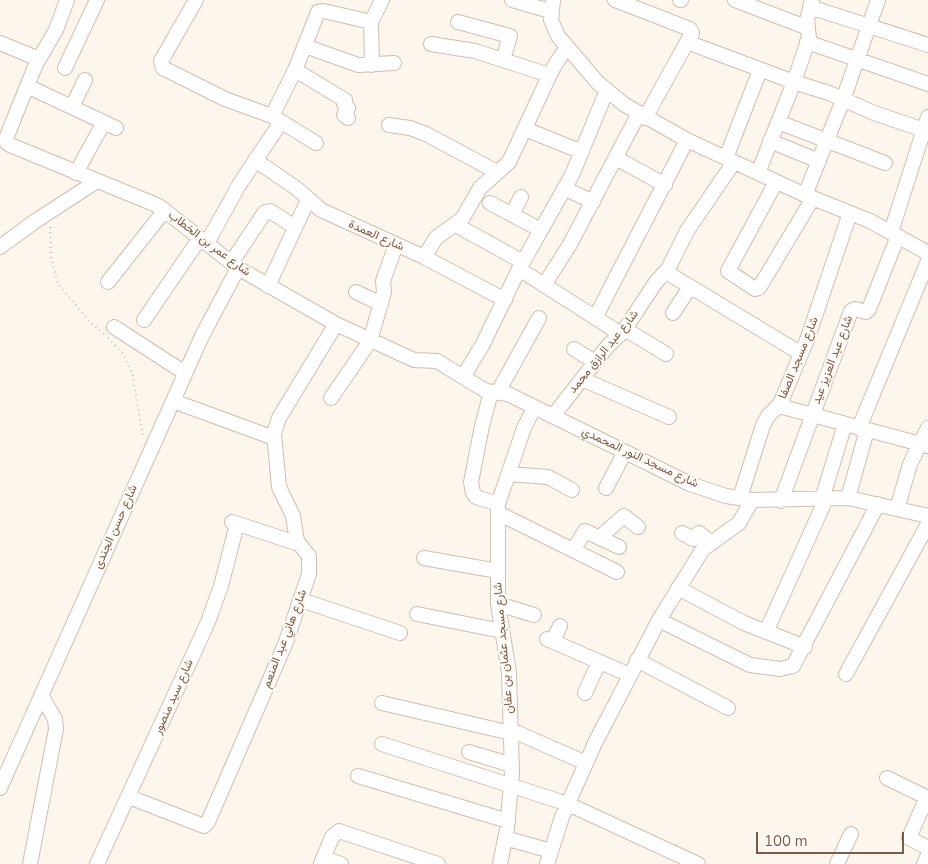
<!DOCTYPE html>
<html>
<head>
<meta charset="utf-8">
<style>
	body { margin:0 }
	#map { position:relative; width:928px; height:864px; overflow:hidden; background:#fdf6ec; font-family:"Nunito Sans",sans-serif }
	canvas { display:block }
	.scale { position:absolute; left:756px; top:832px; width:148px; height:22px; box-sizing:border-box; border:2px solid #7a5c4d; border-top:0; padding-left:6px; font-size:15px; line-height:18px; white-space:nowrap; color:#7a5c4d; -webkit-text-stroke:4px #fffaf3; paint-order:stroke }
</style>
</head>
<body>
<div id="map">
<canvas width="928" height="864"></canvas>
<div class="scale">100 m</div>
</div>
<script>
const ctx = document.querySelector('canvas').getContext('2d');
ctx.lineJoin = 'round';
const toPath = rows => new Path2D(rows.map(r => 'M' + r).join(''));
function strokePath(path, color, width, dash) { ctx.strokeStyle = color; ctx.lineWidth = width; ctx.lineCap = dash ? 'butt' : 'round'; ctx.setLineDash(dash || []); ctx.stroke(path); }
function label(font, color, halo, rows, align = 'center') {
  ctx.font = font + ' "Nunito Sans",Vazirmatn,sans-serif'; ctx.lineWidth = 4; ctx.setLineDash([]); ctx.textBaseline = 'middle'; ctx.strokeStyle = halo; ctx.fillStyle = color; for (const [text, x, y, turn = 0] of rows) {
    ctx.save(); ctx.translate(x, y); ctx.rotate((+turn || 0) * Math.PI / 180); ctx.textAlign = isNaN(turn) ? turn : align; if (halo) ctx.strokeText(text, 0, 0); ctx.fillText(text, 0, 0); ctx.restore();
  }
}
const path = toPath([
	[50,227,51,257,58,284,90,322,105,335],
	[108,338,123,354,132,373,143,437]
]);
const minor = toPath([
	[67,0,56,30,36,64,7,136,7,143,10,145,159,206,238,268,336,324,414,360,437,361,486,391,508,394,690,484,726,496,752,500,848,498,928,516],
	[196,0,161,61,163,68,225,99,272,116,316,143],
	[512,0,550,11],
	[553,0,551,20,558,36,598,83,625,105,687,140,805,195,870,221,928,253],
	[615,0,690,29,692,33,645,118],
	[680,0,681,0],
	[735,0,808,28],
	[810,7,928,45],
	[371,22,372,65],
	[458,22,510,36,503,60],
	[687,42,794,82,829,93,874,113,924,130],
	[807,42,928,84],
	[0,43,39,59],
	[431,44,475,51,549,75],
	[305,46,358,65,394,63],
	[65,68,97,0],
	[295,70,345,100,344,104,348,108,344,115,348,118],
	[27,86,116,128],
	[72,107,85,80],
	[272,116,295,70,318,12,324,11,371,22,382,0],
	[778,122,885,163],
	[389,125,410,128,426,134,497,172],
	[525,129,582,152],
	[770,141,819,161],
	[616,158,665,185],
	[726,158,760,70],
	[255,160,296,188,321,210,424,257,505,300],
	[76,173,104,122],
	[758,173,794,82,809,38,807,20,812,0],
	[776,182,728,271,755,289,759,288,813,198],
	[564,188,593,202],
	[805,195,843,100,878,0],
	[490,203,541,230],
	[512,215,521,197],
	[456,225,523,262],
	[891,232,928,117],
	[207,243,239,185,281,122],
	[0,247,34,222,97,181],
	[424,257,436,238,462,219,480,188,509,162,552,70,566,48],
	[231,263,265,212,270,211,295,227],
	[519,269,621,334],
	[666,272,800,353],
	[108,282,165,210],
	[544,285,569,246,639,113],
	[268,286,308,200],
	[356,292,381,304],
	[673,313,690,287],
	[595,318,687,140],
	[144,320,200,238],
	[114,327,185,373],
	[625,329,666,354],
	[574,349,595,362],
	[463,377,483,344,519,269,572,175,607,90],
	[582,379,669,417],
	[491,392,482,426,471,482,473,493,476,497,498,504],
	[498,392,539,318],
	[331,398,370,341,384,292,383,281,396,245],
	[173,401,274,438],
	[779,406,928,446],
	[553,416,607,347,625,329,656,282,668,269,687,231,734,162],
	[859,428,928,261],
	[508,474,548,477,572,490],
	[606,488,625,452],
	[740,498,763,425,768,416,780,404,807,340,850,213],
	[848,498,867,430],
	[822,499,845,424],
	[781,501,851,311,855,309,866,312,869,309,898,236],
	[897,509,910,464,928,428],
	[498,513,617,572],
	[232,522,299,544],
	[682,533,693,539,699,533,710,542],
	[600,537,624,516,638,527],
	[573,550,585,531,619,547],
	[424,558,498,571],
	[678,588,744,623,805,647],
	[301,600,400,633],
	[498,604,534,615],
	[417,614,502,631],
	[659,620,750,665,780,669,793,666,878,504],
	[766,632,826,499],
	[547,639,630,675],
	[553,641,560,626],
	[637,660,728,708],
	[846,674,928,524],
	[585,693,599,662],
	[382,703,511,733],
	[511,730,586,763],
	[382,744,568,804,698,864],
	[469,752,512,765],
	[358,776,508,821],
	[887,778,928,798],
	[0,788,202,336,238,268],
	[129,797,204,826,208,822,286,642,309,574,309,556,297,541,293,516,279,487,274,433,279,418,336,324],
	[927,797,909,838,928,848],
	[505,838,551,851],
	[323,858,341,864],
	[30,864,56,729,55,719,41,695],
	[97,864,208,622,221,586,237,524],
	[321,864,332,837,339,831,438,864],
	[500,864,507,829,512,773,509,673,498,604,498,504,524,428,534,408],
	[547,864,562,817,595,743,659,620,703,549,739,523,752,500],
	[837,864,851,834],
	[924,864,928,855]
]);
const streetNames = [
	["شارع العمدة",376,236,24],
	["شارع عمر بن الخطاب",209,244,37],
	["شارع عبد الرازق محمد",604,352,-51],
	["شارع مسجد الصفا",799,358,-68],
	["شارع عبد العزيز عيد",833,360,-69],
	["شارع مسجد النور المحمدي",640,458,25],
	["شارع حسن الجندى",116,527,-66],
	["شارع هاني عبد المنعم",285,639,-69],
	["شارع مسجد عثمان بن عفان",504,648,-95],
	["شارع سيد منصور",174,697,-66]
];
strokePath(minor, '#d1beb0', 16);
strokePath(path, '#d9b8a5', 2, [1, 4]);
strokePath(minor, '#fff', 14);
label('12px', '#7a5c4d', '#fffaf3', streetNames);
</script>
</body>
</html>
